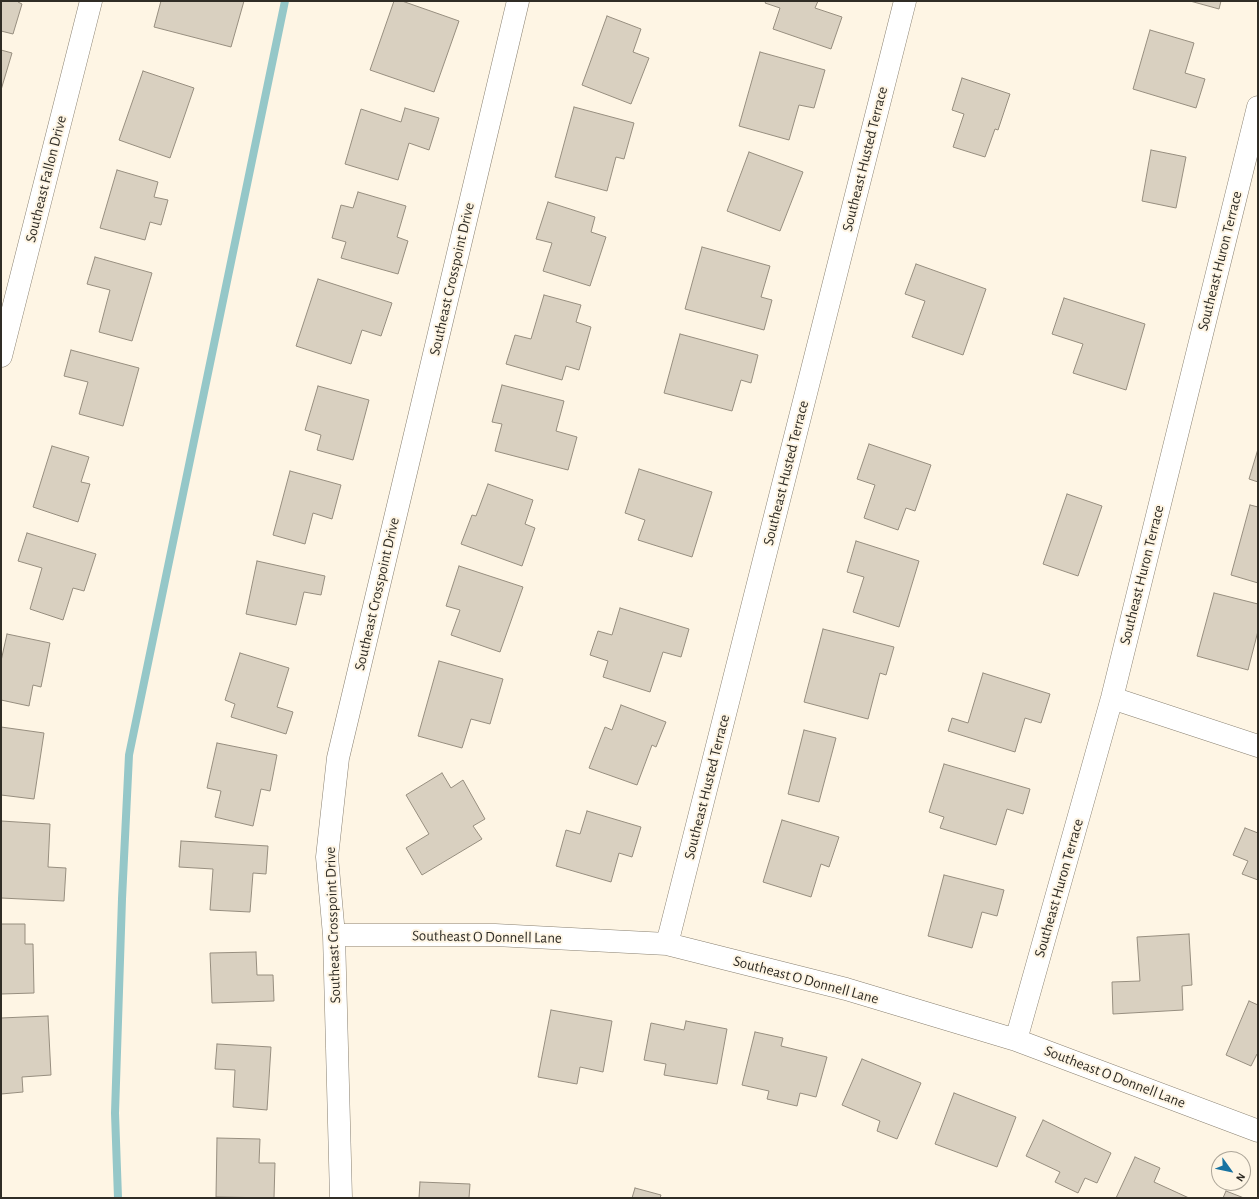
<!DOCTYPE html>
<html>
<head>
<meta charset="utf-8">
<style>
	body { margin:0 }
	#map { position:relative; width:1259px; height:1199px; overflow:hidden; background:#fef5e4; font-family:"Alegreya Sans",sans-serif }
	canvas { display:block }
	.frame { position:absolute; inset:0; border:2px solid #302d26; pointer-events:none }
	.north { position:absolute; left:1211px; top:1151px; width:40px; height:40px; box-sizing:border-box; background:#fef5e4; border:1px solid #aca598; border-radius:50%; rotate:123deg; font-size:11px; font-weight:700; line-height:16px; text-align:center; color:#302d26 }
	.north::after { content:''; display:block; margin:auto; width:14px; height:18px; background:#1873a1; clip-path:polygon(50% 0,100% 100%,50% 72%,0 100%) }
</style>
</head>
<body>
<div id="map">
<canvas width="1259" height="1199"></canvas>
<div class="frame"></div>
<div class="north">N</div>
</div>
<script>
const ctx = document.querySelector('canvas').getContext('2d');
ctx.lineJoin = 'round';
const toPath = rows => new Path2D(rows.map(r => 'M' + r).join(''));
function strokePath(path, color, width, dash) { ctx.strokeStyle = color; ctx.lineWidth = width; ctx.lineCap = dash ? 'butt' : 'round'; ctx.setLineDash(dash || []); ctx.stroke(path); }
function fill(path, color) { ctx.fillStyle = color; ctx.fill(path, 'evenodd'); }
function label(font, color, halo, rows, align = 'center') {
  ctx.font = font + ' "Alegreya Sans",sans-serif'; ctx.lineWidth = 4; ctx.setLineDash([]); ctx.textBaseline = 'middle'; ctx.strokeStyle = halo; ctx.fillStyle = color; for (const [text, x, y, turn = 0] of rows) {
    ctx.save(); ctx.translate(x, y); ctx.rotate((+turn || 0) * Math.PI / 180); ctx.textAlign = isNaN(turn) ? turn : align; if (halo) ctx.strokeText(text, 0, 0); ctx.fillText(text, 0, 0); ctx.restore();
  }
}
const stream = toPath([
	[118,1198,115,1113,122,899,129,755,285,1]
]);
const building = toPath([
	[1,1,19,1,18,2,22,4,13,34,1,31,1,1],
	[161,1,244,1,231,47,154,27,161,1],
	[394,1,402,1,459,21,434,92,370,70,394,1],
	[766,1,818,1,815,8,842,17,831,49,773,29,780,8,765,3,766,1],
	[1190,1,1221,1,1219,9,1190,1],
	[607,16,641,29,633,52,649,58,631,104,582,85,607,16],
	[1150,30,1194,43,1185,73,1205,79,1196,108,1133,89,1150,30],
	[1,50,12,53,1,90,1,50],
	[760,52,825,70,814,108,799,105,789,140,739,126,760,52],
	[143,71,194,88,170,158,119,140,143,71],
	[962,78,1010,94,998,130,995,129,985,157,953,147,964,114,952,110,962,78],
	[574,107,634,123,624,159,616,157,607,191,555,177,574,107],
	[405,108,439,118,429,150,409,143,398,180,345,164,361,109,401,122,405,108],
	[1151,150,1186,157,1176,208,1142,201,1151,150],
	[749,152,803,172,780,231,727,211,749,152],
	[117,170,158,182,154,197,168,200,161,225,150,222,145,240,100,228,117,170],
	[358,192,406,206,397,237,408,241,398,274,341,258,346,242,332,238,341,205,353,208,358,192],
	[548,202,595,217,591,232,606,237,590,286,543,271,552,243,536,239,548,202],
	[702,247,770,266,761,297,772,300,764,330,685,309,702,247],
	[95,257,152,273,132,341,99,332,110,290,87,284,95,257],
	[916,264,986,289,963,355,912,337,925,301,905,294,916,264],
	[318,279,392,303,381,336,362,330,351,364,296,346,318,279],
	[544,295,581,305,576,322,591,327,579,370,566,366,562,380,506,364,515,335,531,339,544,295],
	[1064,298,1145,324,1126,390,1073,373,1083,344,1052,334,1064,298],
	[680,334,758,355,751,383,741,380,732,411,664,393,680,334],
	[71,350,139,368,123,426,79,414,88,382,64,376,71,350],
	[502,385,564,401,556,431,577,437,568,470,495,451,502,424,492,422,502,385],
	[318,386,369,400,353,460,317,450,321,435,305,430,318,386],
	[869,444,931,465,915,511,906,508,898,530,864,518,875,485,857,479,869,444],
	[52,446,89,457,81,482,90,484,78,522,33,507,52,446],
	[1258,449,1258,482,1249,479,1258,449],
	[639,469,712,492,692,557,638,540,645,520,625,513,639,469],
	[290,471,341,485,332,519,313,513,305,544,273,535,290,471],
	[488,484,533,500,525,524,535,528,522,566,461,544,472,515,476,516,488,484],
	[1067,494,1102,506,1078,576,1043,564,1067,494],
	[1250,505,1258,507,1258,583,1231,575,1250,505],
	[27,533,96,554,84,591,73,588,63,620,30,609,42,568,18,561,27,533],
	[856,541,919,561,899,627,853,612,864,577,847,572,856,541],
	[257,561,325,576,321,595,304,592,296,625,246,614,257,561],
	[459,566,523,587,500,652,451,635,460,610,446,606,459,566],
	[1214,593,1258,604,1258,631,1248,670,1197,656,1214,593],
	[620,608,689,629,681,657,663,652,650,692,603,677,608,661,590,655,598,631,612,635,620,608],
	[823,629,894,647,886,675,880,673,868,719,804,702,823,629],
	[7,634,50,643,41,687,33,685,29,706,1,700,1,661,7,634],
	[240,653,289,668,277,707,293,712,286,734,231,717,235,704,225,700,240,653],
	[439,661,503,679,490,724,471,719,462,748,418,736,439,661],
	[983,673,1050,694,1041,723,1025,718,1015,752,948,731,952,718,968,723,983,673],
	[621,705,666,722,656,747,652,745,637,785,589,768,605,727,612,730,621,705],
	[1,727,44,733,34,799,1,795,1,727],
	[804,730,836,738,819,802,788,794,804,730],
	[217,743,277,755,270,791,261,789,253,826,215,817,221,791,207,788,217,743],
	[944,764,1030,789,1023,814,1007,809,996,845,940,828,944,817,929,812,944,764],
	[442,773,451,788,463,780,485,819,473,826,482,839,422,875,406,848,429,834,406,795,442,773],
	[587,811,641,827,632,857,619,853,611,882,556,866,566,830,580,834,587,811],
	[782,820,839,837,829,867,821,864,811,897,763,882,782,820],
	[1,821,50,824,48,867,66,868,64,901,1,898,1,821],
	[1245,828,1258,833,1258,880,1242,874,1248,861,1233,855,1245,828],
	[181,841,268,846,266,874,253,873,250,912,210,910,213,869,179,867,181,841],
	[944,875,1004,890,997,916,982,912,972,948,928,936,944,875],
	[1,924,25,924,25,944,33,944,34,993,1,994,1,924],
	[1189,934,1192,985,1182,986,1183,1010,1113,1014,1112,982,1140,981,1137,937,1189,934],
	[256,952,257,975,273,975,274,1001,212,1003,210,953,256,952],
	[1249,1001,1258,1005,1258,1054,1257,1054,1251,1066,1226,1055,1249,1001],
	[551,1010,612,1021,603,1072,580,1067,577,1084,538,1077,551,1010],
	[48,1016,51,1075,22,1077,23,1092,1,1094,1,1018,48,1016],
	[686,1021,727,1029,717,1084,664,1075,666,1064,644,1060,651,1023,684,1030,686,1021],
	[755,1032,783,1038,781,1046,827,1057,816,1097,800,1093,797,1106,767,1099,769,1091,742,1085,755,1032],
	[217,1044,271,1047,267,1110,233,1107,235,1070,215,1069,217,1044],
	[862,1059,921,1083,897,1139,877,1131,880,1121,842,1105,862,1059],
	[954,1093,1016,1117,997,1167,935,1144,954,1093],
	[1043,1120,1111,1153,1097,1183,1085,1178,1078,1193,1055,1182,1060,1172,1026,1156,1043,1120],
	[217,1138,260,1139,259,1163,275,1163,274,1198,216,1197,217,1138],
	[1135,1157,1160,1168,1154,1182,1189,1198,1116,1198,1135,1157],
	[420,1182,470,1184,469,1198,419,1198,420,1182],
	[635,1188,661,1195,660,1198,632,1198,635,1188],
	[1226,1191,1244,1198,1223,1198,1226,1191]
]);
const street = toPath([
	[1,356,91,1],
	[1112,698,1258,746],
	[334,935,495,935,667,944,846,989,1016,1040,1258,1131],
	[667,944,905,1],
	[1016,1040,1112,698,1258,107],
	[341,1198,334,935,327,857,338,758,518,1]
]);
const streetNames = [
	["Southeast Husted Terrace",865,159,-76],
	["Southeast Fallon Drive",46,179,-76],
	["Southeast Huron Terrace",1220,261,-76],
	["Southeast Crosspoint Drive",452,279,-77],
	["Southeast Husted Terrace",786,473,-76],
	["Southeast Huron Terrace",1142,575,-76],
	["Southeast Crosspoint Drive",377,594,-77],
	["Southeast Husted Terrace",707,787,-76],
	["Southeast Huron Terrace",1059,888,-74],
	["Southeast Crosspoint Drive",333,925,-92],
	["Southeast O Donnell Lane",487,937,1],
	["Southeast O Donnell Lane",806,980,15],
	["Southeast O Donnell Lane",1115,1077,21]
];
strokePath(stream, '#95c7c8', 8);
fill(building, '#d9d0c0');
strokePath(building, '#978e7f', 1);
strokePath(street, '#898071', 23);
strokePath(street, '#fff', 22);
label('15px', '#302d26', '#fef5e4', streetNames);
</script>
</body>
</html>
